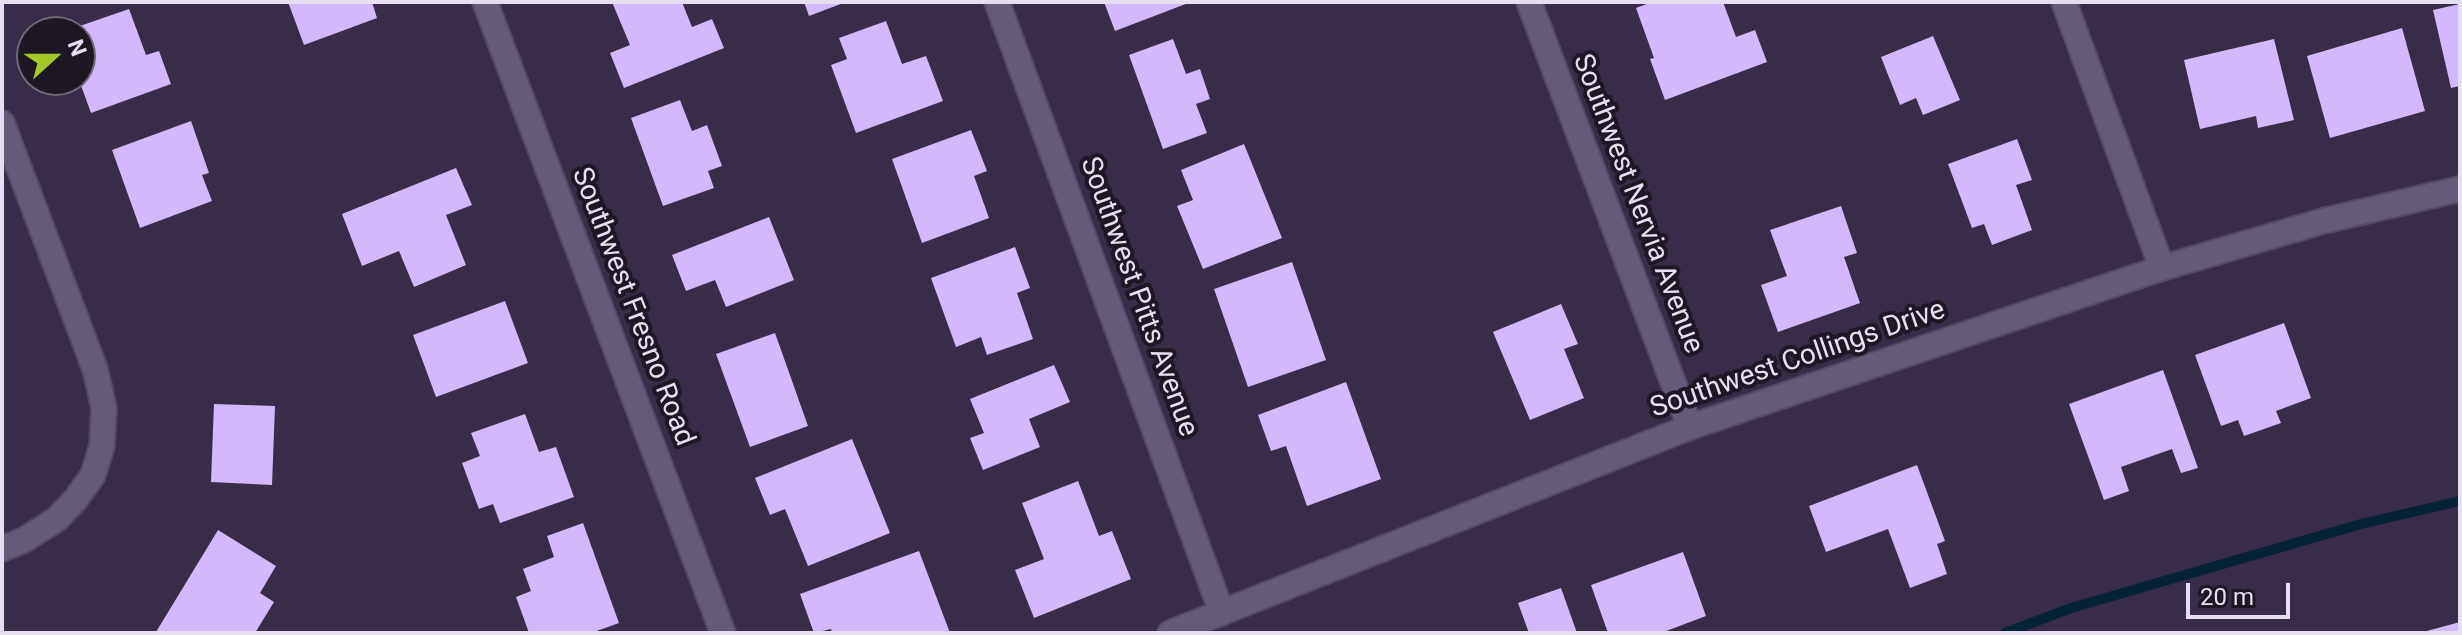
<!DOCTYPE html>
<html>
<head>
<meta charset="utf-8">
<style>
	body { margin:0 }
	#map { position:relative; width:2462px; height:635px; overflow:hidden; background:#382c48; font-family:Roboto,sans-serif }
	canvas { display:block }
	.frame { position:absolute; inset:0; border:4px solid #e6dff1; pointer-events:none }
	.north { position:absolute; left:16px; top:16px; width:80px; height:80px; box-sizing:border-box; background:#1d1824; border:2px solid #6d6876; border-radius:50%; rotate:69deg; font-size:22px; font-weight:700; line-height:32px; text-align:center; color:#e6dff1 }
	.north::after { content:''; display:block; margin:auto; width:28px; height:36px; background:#a2c928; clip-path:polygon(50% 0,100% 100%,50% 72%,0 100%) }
	.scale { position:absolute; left:2186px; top:583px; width:104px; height:36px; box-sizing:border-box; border:4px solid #e6dff1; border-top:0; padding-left:10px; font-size:24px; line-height:28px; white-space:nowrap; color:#e6dff1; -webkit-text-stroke:6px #1d1824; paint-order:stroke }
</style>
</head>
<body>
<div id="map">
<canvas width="2462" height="635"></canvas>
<div class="frame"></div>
<div class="north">N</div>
<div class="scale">20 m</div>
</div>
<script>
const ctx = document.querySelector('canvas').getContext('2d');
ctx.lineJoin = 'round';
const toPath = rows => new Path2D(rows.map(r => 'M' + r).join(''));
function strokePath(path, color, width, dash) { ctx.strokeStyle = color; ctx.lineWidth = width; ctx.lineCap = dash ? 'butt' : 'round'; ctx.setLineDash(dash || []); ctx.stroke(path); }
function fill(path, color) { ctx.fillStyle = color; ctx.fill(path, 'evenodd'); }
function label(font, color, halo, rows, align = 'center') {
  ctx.font = font + ' Roboto,sans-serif'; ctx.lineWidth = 8; ctx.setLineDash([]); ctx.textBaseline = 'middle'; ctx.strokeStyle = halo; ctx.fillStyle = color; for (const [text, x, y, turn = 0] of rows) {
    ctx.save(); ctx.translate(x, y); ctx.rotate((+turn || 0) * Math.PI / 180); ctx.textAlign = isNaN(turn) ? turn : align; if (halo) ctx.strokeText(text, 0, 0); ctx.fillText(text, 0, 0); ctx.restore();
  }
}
const stream = toPath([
	[2005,633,2071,608,2361,524,2460,501]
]);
const building = toPath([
	[288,2,372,2,377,18,304,45],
	[612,2,682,2,692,27,712,19,724,48,624,88,610,53,630,45],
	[804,2,846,2,809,16],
	[1104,2,1191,2,1115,31],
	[1652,2,1723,2,1736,37,1755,30,1767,62,1665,100,1650,59,1654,58,1636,8],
	[2460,4,2460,86,2451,88,2433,10],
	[129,9,146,55,159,51,171,84,91,113,79,80,80,71,91,67,77,27],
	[886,21,902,64,926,56,943,101,856,133,831,65,847,59,839,38],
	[2402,28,2425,111,2330,138,2307,56],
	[1933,36,1960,100,1923,115,1916,98,1900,105,1881,57],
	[1173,39,1186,74,1200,69,1210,99,1196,104,1207,133,1163,149,1129,55],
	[2274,39,2294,120,2258,128,2256,116,2200,129,2184,60],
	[680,100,692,131,707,125,722,166,708,171,714,188,663,206,631,118],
	[191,121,209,173,202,175,212,201,140,228,112,150],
	[971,130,987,171,974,176,989,218,922,243,892,159],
	[2017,139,2032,180,2016,185,2032,230,1992,245,1984,224,1972,228,1948,164],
	[1244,144,1282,238,1203,269,1177,206,1193,200,1181,170],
	[456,168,472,205,446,215,466,265,414,287,399,251,362,266,342,214],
	[1841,206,1857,253,1844,257,1860,303,1778,332,1761,285,1787,276,1770,230],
	[769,217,794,280,726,307,715,280,686,291,672,255],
	[1015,247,1030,288,1017,293,1033,339,987,355,981,337,956,347,931,278],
	[1292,262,1326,360,1248,387,1214,289],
	[505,301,528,363,436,397,413,335],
	[1561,304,1578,344,1564,349,1584,398,1530,420,1493,332],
	[2284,323,2311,398,2276,411,2281,423,2244,436,2238,420,2221,426,2195,355],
	[775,333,808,426,750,447,716,354],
	[1054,365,1070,402,1029,419,1040,447,983,470,970,438,984,433,970,399],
	[2163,370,2198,468,2181,473,2172,449,2121,467,2129,491,2104,500,2069,404],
	[1346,382,1381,479,1307,506,1286,446,1271,451,1258,415],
	[214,404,275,406,272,485,211,482],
	[525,414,539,452,556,447,574,497,500,523,493,504,479,509,462,463,480,456,471,433],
	[852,439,890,533,808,566,785,509,770,515,755,478],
	[1917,465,1945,541,1937,544,1947,574,1910,588,1888,529,1826,552,1809,506],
	[1078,481,1099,536,1112,531,1131,579,1034,618,1015,570,1044,559,1022,503],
	[583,523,619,623,591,633,529,633,516,597,531,591,523,569,554,557,547,536],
	[218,530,276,566,260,593,274,602,255,633,158,633,156,632],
	[919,551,950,633,832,633,831,629,814,633,800,594],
	[1683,552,1706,616,1661,633,1608,633,1591,585],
	[1561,588,1577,633,1529,633,1518,603],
	[2460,622,2460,633,2423,633,2423,632]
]);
const minor = toPath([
	[485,2,723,633],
	[997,2,1222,613],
	[1529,2,1690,427],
	[2064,2,2162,268],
	[2,123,95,369,104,408,102,446,93,475,75,500,57,519,24,540,2,549],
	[1170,633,1690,427,2162,268,2323,221,2460,189]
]);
const streetNames = [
	["Southwest Nervia Avenue",1637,204,69],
	["Southwest Pitts Avenue",1138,297,70],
	["Southwest Fresno Road",632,307,69],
	["Southwest Collings Drive",1798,360,-19]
];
strokePath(stream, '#062235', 10);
fill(building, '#d4b8fc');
strokePath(minor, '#534960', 28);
strokePath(minor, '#665a79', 24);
label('28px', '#e6dff1', '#1d1824', streetNames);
</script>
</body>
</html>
